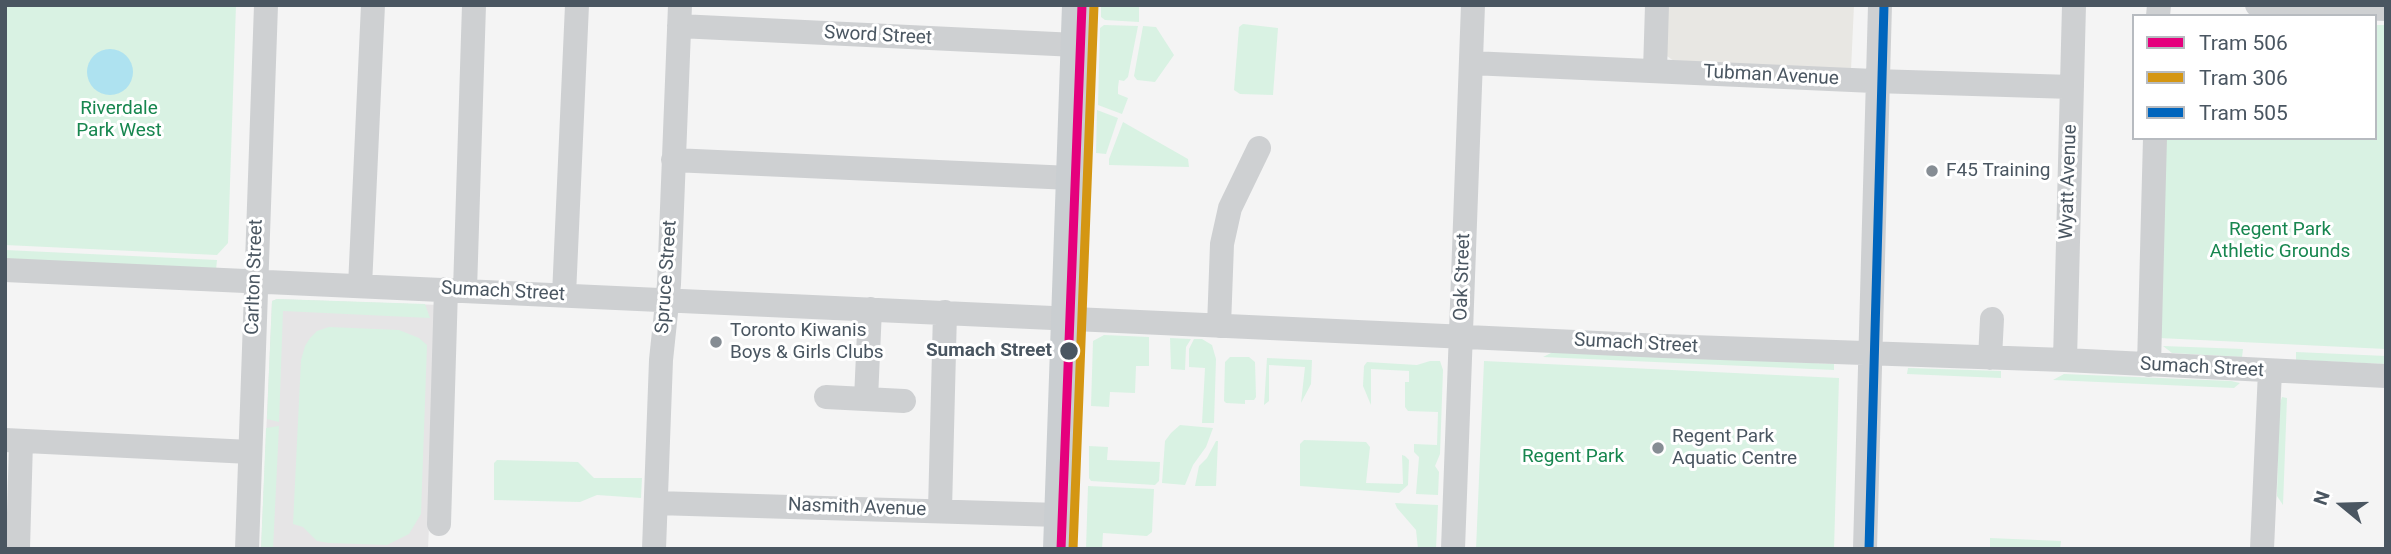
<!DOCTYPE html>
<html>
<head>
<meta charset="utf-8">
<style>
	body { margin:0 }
	#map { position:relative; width:2391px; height:554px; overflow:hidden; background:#f4f4f4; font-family:Roboto,sans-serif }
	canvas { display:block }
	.frame { position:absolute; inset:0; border:7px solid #4a5661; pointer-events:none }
	.legend { position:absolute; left:2132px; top:14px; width:245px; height:126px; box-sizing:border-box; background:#fff; border:2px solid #b7bbc0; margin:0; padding:9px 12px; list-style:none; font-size:21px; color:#4a5661 }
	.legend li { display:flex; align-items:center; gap:14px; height:35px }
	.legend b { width:35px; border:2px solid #b7bbc0 }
	.north { position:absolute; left:2307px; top:470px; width:70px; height:70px; -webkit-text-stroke:5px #fff; paint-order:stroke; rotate:289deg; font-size:19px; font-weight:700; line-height:28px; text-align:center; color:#4a5661 }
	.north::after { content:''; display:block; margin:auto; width:24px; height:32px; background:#4a5661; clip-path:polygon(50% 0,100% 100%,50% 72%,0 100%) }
</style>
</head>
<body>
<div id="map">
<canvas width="2391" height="554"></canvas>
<div class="frame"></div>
<ul class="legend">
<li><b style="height:9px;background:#e5007d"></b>Tram 506</li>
<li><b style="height:9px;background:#d49613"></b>Tram 306</li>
<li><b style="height:9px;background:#0065bd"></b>Tram 505</li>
</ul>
<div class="north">N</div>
</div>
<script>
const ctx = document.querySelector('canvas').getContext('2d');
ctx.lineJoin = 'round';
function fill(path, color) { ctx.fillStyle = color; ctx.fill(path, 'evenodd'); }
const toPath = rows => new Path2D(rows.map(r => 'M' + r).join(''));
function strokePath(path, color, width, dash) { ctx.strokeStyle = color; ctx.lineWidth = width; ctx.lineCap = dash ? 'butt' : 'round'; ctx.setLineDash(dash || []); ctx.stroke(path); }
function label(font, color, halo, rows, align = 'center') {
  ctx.font = font + ' Roboto,sans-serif'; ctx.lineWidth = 6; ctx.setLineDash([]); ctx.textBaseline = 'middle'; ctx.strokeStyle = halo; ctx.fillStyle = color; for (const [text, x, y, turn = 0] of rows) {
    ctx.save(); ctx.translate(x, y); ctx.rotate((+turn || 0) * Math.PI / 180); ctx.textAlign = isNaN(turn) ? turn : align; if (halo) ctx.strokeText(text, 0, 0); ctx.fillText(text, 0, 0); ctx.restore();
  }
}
const commercial = toPath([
	[1662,5,1854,5,1851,70,1674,61,1661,52]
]);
const education = toPath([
	[277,299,439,305,428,549,261,549,272,301]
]);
const green = toPath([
	[5,5,236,5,228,243,217,255,5,245],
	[1101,5,1139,5,1139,22,1105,20,1101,17],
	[1243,24,1278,28,1273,95,1240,94,1234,90,1239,27],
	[1104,25,1138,26,1128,77,1124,81,1119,80,1118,87,1118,94,1128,98,1122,114,1098,105,1100,28],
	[2375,25,2386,25,2386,349,2159,338,2163,138,2375,138],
	[1143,26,1156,27,1174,55,1155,82,1137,80,1134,76],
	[1097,110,1118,118,1106,154,1096,153],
	[1123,122,1188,159,1189,167,1109,165,1109,159],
	[5,250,217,260,216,270,5,259],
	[277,299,425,304,430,318,283,311,279,422,267,419,272,301],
	[329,327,399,330,419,338,427,345,421,514,409,534,387,545,329,543,317,541,303,527,293,524,301,360,305,346,310,338,317,331],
	[1104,335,1149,337,1149,366,1136,366,1135,393,1110,392,1109,407,1091,406,1093,341],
	[1170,338,1191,339,1186,347,1185,370,1171,369],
	[1194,339,1202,339,1212,345,1216,359,1214,423,1202,423,1205,368,1189,367,1189,349],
	[2163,346,2243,349,2242,357,2172,353],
	[1555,351,1834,364,1834,370,1543,357],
	[2296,352,2386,356,2386,364,2296,360],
	[1230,357,1249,357,1255,362,1256,397,1254,400,1245,400,1245,404,1226,403,1224,401,1225,362],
	[1267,358,1312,360,1311,384,1301,403,1305,367,1269,365,1269,401,1264,405],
	[1430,361,1440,361,1443,370,1440,454,1435,466,1439,472,1438,495,1416,494,1419,457,1414,452,1414,444,1437,445,1438,412,1408,411,1405,407,1405,382,1409,382,1409,371,1371,369,1371,405,1363,386,1364,366,1367,362,1417,365],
	[1484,361,1839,378,1834,549,1476,549],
	[1908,368,2001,371,2001,378,1907,374],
	[2064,374,2231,381,2240,383,2234,388,2053,380],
	[2282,397,2287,398,2283,505,2277,496,2279,407],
	[1180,425,1213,428,1206,447,1193,465,1185,485,1162,483,1165,441,1171,433],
	[279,426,273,549,261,549,266,428],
	[1304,440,1366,442,1370,447,1366,483,1403,484,1402,455,1405,456,1409,460,1408,485,1399,493,1300,486,1300,444],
	[1216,441,1218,441,1216,486,1195,486,1199,466,1207,458],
	[1089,446,1108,447,1107,460,1160,462,1159,481,1155,485,1091,481,1089,478],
	[497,460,578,462,594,478,642,478,641,498,597,495,580,502,494,500,494,463],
	[1088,486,1154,489,1152,532,1147,536,1103,533,1102,549,1086,549],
	[1395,503,1438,505,1436,549,1418,549,1416,530,1397,508],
	[1990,538,2061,541,2060,549,1990,549]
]);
const water = toPath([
	'87 72a23 23 0 1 1 46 0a23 23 0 1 1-46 0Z'
]);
const minor = toPath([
	[2257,5,2386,9],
	[2158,16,2159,5],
	[679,26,1076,45],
	[1471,63,1874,81,2072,87],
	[1655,71,1657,5],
	[673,160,1071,178],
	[5,270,1663,346,2065,360,2386,376],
	[360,286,373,5],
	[465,290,474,5],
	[564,295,577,5],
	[1219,326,1222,244,1230,208,1259,148],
	[1990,358,1992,319],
	[2065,360,2074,5],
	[2149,365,2155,138],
	[826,397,904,401],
	[866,399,870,309],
	[5,440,250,452],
	[656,503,1059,515],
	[940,510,945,312],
	[439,524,446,289],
	[18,549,21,441],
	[247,549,266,5],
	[654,549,661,360,669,284,680,5],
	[1453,549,1473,5],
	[1865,549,1880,5],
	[2262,549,2270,371]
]);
const major = toPath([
	[1058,549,1077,5]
]);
const tram1 = toPath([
	[1061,549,1082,5]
]);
const tram2 = toPath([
	[1073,549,1094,5]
]);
const tram3 = toPath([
	[1869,549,1884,5]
]);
const markers = [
	[1932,171,7,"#868d94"],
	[716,342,7,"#868d94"],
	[1069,351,10,"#4a5661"],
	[1658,448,7,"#868d94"]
];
const streetNames = [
	["Sword Street",878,36,3],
	["Tubman Avenue",1771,76,3],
	["Wyatt Avenue",2069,182,-88],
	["Carlton Street",255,277,-88],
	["Spruce Street",667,277,-86],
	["Oak Street",1463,277,-88],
	["Sumach Street",503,292,3],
	["Sumach Street",1636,344,3],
	["Sumach Street",2202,368,3],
	["Nasmith Avenue",857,508,2]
];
const parkNames = [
	["Riverdale",119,109],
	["Park West",119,131],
	["Regent Park",2280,230],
	["Athletic Grounds",2280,252],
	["Regent Park",1573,457]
];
const poiNames = [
	["F45 Training",1946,171],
	["Toronto Kiwanis",730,331],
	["Boys & Girls Clubs",730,353],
	["Regent Park",1672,437],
	["Aquatic Centre",1672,459]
];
const stopNames = [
	["Sumach Street",1052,351]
];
fill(commercial, '#e8e7e3');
fill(education, '#e6e5e6');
fill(green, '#d9f2e3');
fill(water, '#aee2f0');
strokePath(minor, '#ced0d2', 24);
strokePath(major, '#caced1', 30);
strokePath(tram1, '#e5007d', 9);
strokePath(tram2, '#d49613', 9);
strokePath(tram3, '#0065bd', 9);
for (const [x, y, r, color] of markers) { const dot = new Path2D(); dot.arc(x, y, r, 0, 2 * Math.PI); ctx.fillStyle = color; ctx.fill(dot); strokePath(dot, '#fff', 2.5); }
label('19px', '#4a5661', '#fff', streetNames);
label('19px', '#17864f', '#fff', parkNames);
label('19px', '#4a5661', '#fff', poiNames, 'left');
label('bold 19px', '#4a5661', '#fff', stopNames, 'right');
</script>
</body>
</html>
